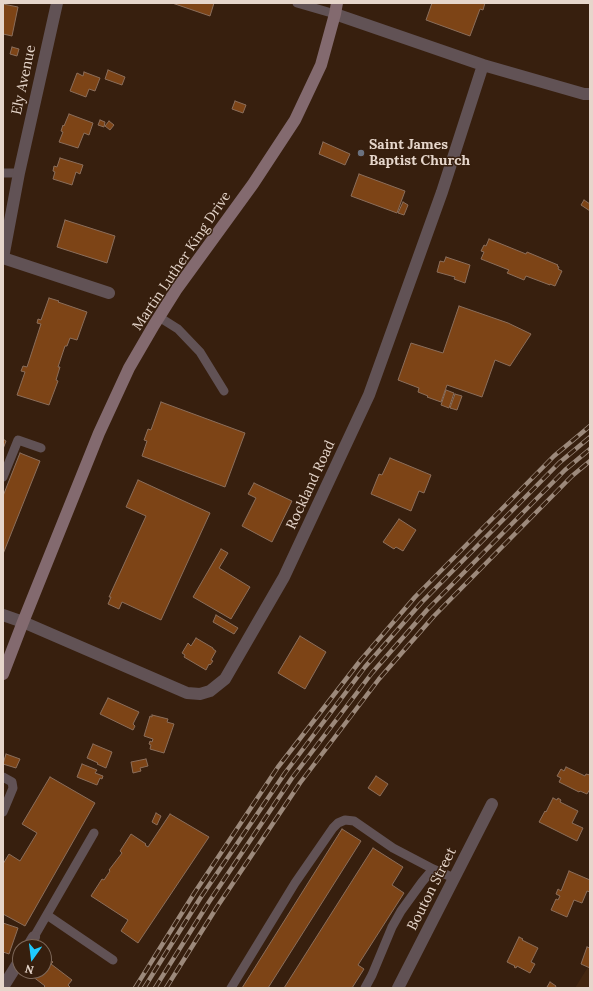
<!DOCTYPE html>
<html>
<head>
<meta charset="utf-8">
<style>
	body { margin:0 }
	#map { position:relative; width:593px; height:991px; overflow:hidden; background:#371f0e; font-family:Lora,serif }
	canvas { display:block }
	.frame { position:absolute; inset:0; border:4px solid #e6d6cb; pointer-events:none }
	.north { position:absolute; left:12px; top:939px; width:40px; height:40px; box-sizing:border-box; background:#371f0e; border:1px solid #7d685a; border-radius:50%; rotate:194deg; font-size:11px; font-weight:700; line-height:16px; text-align:center; color:#e6d6cb }
	.north::after { content:''; display:block; margin:auto; width:14px; height:18px; background:#1fc9fd; clip-path:polygon(50% 0,100% 100%,50% 72%,0 100%) }
</style>
</head>
<body>
<div id="map">
<canvas width="593" height="991"></canvas>
<div class="frame"></div>
<div class="north">N</div>
</div>
<script>
const ctx = document.querySelector('canvas').getContext('2d');
ctx.lineJoin = 'round';
function fill(path, color) { ctx.fillStyle = color; ctx.fill(path, 'evenodd'); }
const toPath = rows => new Path2D(rows.map(r => 'M' + r).join(''));
function strokePath(path, color, width, dash) { ctx.strokeStyle = color; ctx.lineWidth = width; ctx.lineCap = dash ? 'butt' : 'round'; ctx.setLineDash(dash || []); ctx.stroke(path); }
function label(font, color, halo, rows, align = 'center') {
  ctx.font = font + ' Lora,serif'; ctx.lineWidth = 3; ctx.setLineDash([]); ctx.textBaseline = 'middle'; ctx.strokeStyle = halo; ctx.fillStyle = color; for (const [text, x, y, turn = 0] of rows) {
    ctx.save(); ctx.translate(x, y); ctx.rotate((+turn || 0) * Math.PI / 180); ctx.textAlign = isNaN(turn) ? turn : align; if (halo) ctx.strokeText(text, 0, 0); ctx.fillText(text, 0, 0); ctx.restore();
  }
}
const built = toPath([
	[590,958,590,988,575,988,588,967]
]);
const building = toPath([
	[172,3,214,3,210,16,172,3],
	[432,3,485,3,483,10,480,9,470,36,426,20,432,3],
	[3,4,18,7,12,36,3,34,3,4],
	[12,47,19,49,17,56,10,54,12,47],
	[108,70,125,77,122,85,105,79,108,70],
	[84,72,100,78,95,91,89,89,86,97,70,91,77,73,83,76,84,72],
	[235,101,246,105,243,113,232,109,235,101],
	[69,114,93,123,89,135,84,133,78,148,59,142,63,132,61,131,63,125,64,126,69,114],
	[100,120,105,122,104,127,98,125,100,120],
	[109,121,114,125,110,130,105,126,109,121],
	[323,142,350,154,345,165,319,154,323,142],
	[60,158,83,165,80,174,76,172,72,185,53,179,55,172,53,171,54,166,57,167,60,158],
	[359,174,405,191,397,213,351,196,359,174],
	[584,200,590,204,590,211,581,205,584,200],
	[403,202,408,205,404,215,398,213,403,202],
	[65,220,115,236,107,263,57,247,65,220],
	[489,239,526,254,527,252,558,265,557,266,559,267,558,269,562,271,555,286,550,284,550,285,526,276,524,280,507,273,509,270,481,259,484,252,481,251,484,245,486,246,489,239],
	[446,257,470,265,465,283,454,279,455,277,437,272,440,261,444,262,446,257],
	[49,298,59,301,58,302,87,312,77,340,70,338,67,346,65,346,58,367,60,367,56,380,58,381,49,405,17,395,25,372,21,371,23,366,27,367,41,324,37,323,38,319,41,320,49,298],
	[459,306,508,323,531,334,510,366,495,360,482,397,447,385,441,402,427,397,428,396,418,392,419,388,398,380,411,343,443,353,459,306],
	[446,390,454,393,449,408,441,405,446,390],
	[455,394,462,396,457,410,450,408,455,394],
	[161,402,245,433,225,487,142,456,147,441,144,440,148,429,151,430,161,402],
	[3,439,6,441,3,449,3,439],
	[20,453,40,461,3,554,3,496,20,453],
	[390,458,431,475,424,493,419,491,411,511,371,494,379,474,382,475,390,458],
	[138,480,210,513,161,620,122,602,119,609,108,604,111,597,109,597,146,516,126,507,138,480],
	[254,483,292,501,272,542,242,526,256,498,248,494,254,483],
	[399,519,416,530,403,551,396,547,394,549,383,542,399,519],
	[221,549,228,553,219,568,250,587,231,619,193,597,221,549],
	[216,615,238,628,234,634,213,622,216,615],
	[300,636,326,652,305,689,278,673,300,636],
	[196,638,213,648,213,649,216,651,211,660,213,661,210,665,209,664,206,670,184,657,185,655,182,653,188,643,191,646,196,638],
	[108,698,139,712,133,724,135,726,133,730,100,714,108,698],
	[152,715,168,719,167,722,174,724,164,753,150,749,151,745,149,744,150,741,152,742,153,739,144,736,150,716,152,717,152,715],
	[93,744,112,752,106,768,97,764,98,763,87,758,93,744],
	[6,754,20,759,16,768,3,764,6,754],
	[146,759,148,766,140,768,141,771,133,773,131,762,146,759],
	[82,764,97,770,95,773,103,776,102,779,100,778,97,785,77,777,82,764],
	[566,767,585,776,586,774,590,775,590,789,587,794,580,791,579,792,559,782,561,778,557,776,561,769,564,771,566,767],
	[376,776,388,784,380,796,368,788,376,776],
	[50,777,95,803,25,926,3,914,3,864,9,854,20,861,37,833,22,824,50,777],
	[553,798,557,800,558,798,561,800,560,802,578,811,572,823,583,828,577,841,539,822,545,811,546,812,553,798],
	[156,813,161,816,157,825,152,822,156,813],
	[170,814,209,837,138,943,121,931,128,920,91,896,102,879,104,880,110,871,109,870,122,853,120,851,131,834,146,844,145,845,148,847,170,814],
	[342,829,361,841,268,988,242,988,342,829],
	[373,848,403,867,392,885,404,893,358,965,364,969,352,988,284,988,373,848],
	[569,871,590,880,590,892,587,891,582,903,574,900,567,917,551,910,556,899,558,900,560,896,556,894,558,889,561,891,569,871],
	[3,923,18,928,9,954,3,952,3,923],
	[519,937,523,939,522,940,538,948,531,962,535,964,530,973,517,966,516,968,514,967,515,966,507,962,519,937],
	[587,947,590,948,590,968,581,964,587,947],
	[47,958,53,962,51,964,72,980,68,985,70,987,70,988,45,988,44,987,45,986,32,976,36,971,44,971,44,961,47,958],
	[550,982,556,986,555,988,549,988,547,987,550,982]
]);
const lane = toPath([
	[297,3,335,14],
	[3,173,19,173],
	[159,317,178,329,200,352,224,391],
	[3,477,18,440,41,448],
	[3,777,12,782,13,788,3,812],
	[47,915,113,960],
	[34,937,94,833],
	[231,988,295,883,333,828,338,823,345,820,354,821,393,848,433,869,454,878],
	[365,988,372,975,392,927,401,911,422,882,433,869]
]);
const street = toPath([
	[335,14,483,65,584,94,590,94],
	[3,258,19,173,57,3],
	[3,258,109,293],
	[3,615,23,622,187,693,200,694,210,691,225,679,284,577,369,395,442,192,483,65],
	[28,947,34,937],
	[3,987,20,960],
	[398,988,492,804]
]);
const secondary = toPath([
	[3,674,23,622,99,433,129,368,154,325,176,290,253,184,295,120,321,65,335,14,337,3]
]);
const rail = toPath([
	[135,988,195,892,278,767,360,661,415,597,554,456,590,426],
	[144,988,201,897,285,773,365,667,421,603,559,463,590,437],
	[155,988,209,902,292,778,372,673,427,610,565,470,590,449],
	[166,988,217,907,300,783,379,679,434,616,572,476,590,461]
]);
const markers = [
	[361,153,4,"#6b7280"]
];
const streetNames = [
	["Ely Avenue",24,80,-78],
	["Martin Luther King Drive",182,261,-56],
	["Rockland Road",311,485,-65],
	["Bouton Street",432,889,-63]
];
const poiNames = [
	["Saint James",369,145],
	["Baptist Church",369,161]
];
fill(built, '#43260f');
fill(building, '#7d4416');
strokePath(building, '#8b6e5b', 1);
strokePath(lane, '#615255', 9);
strokePath(street, '#615255', 12);
strokePath(secondary, '#836a6f', 12);
strokePath(rail, '#9c897b', 4.5);
strokePath(rail, '#371f0e', 3, [9]);
for (const [x, y, r, color] of markers) { const dot = new Path2D(); dot.arc(x, y, r, 0, 2 * Math.PI); ctx.fillStyle = color; ctx.fill(dot); strokePath(dot, '#371f0e', 1.5); }
label('14px', '#e6d6cb', '#371f0e', streetNames);
label('bold 14px', '#e6d6cb', '#371f0e', poiNames, 'left');
</script>
</body>
</html>
